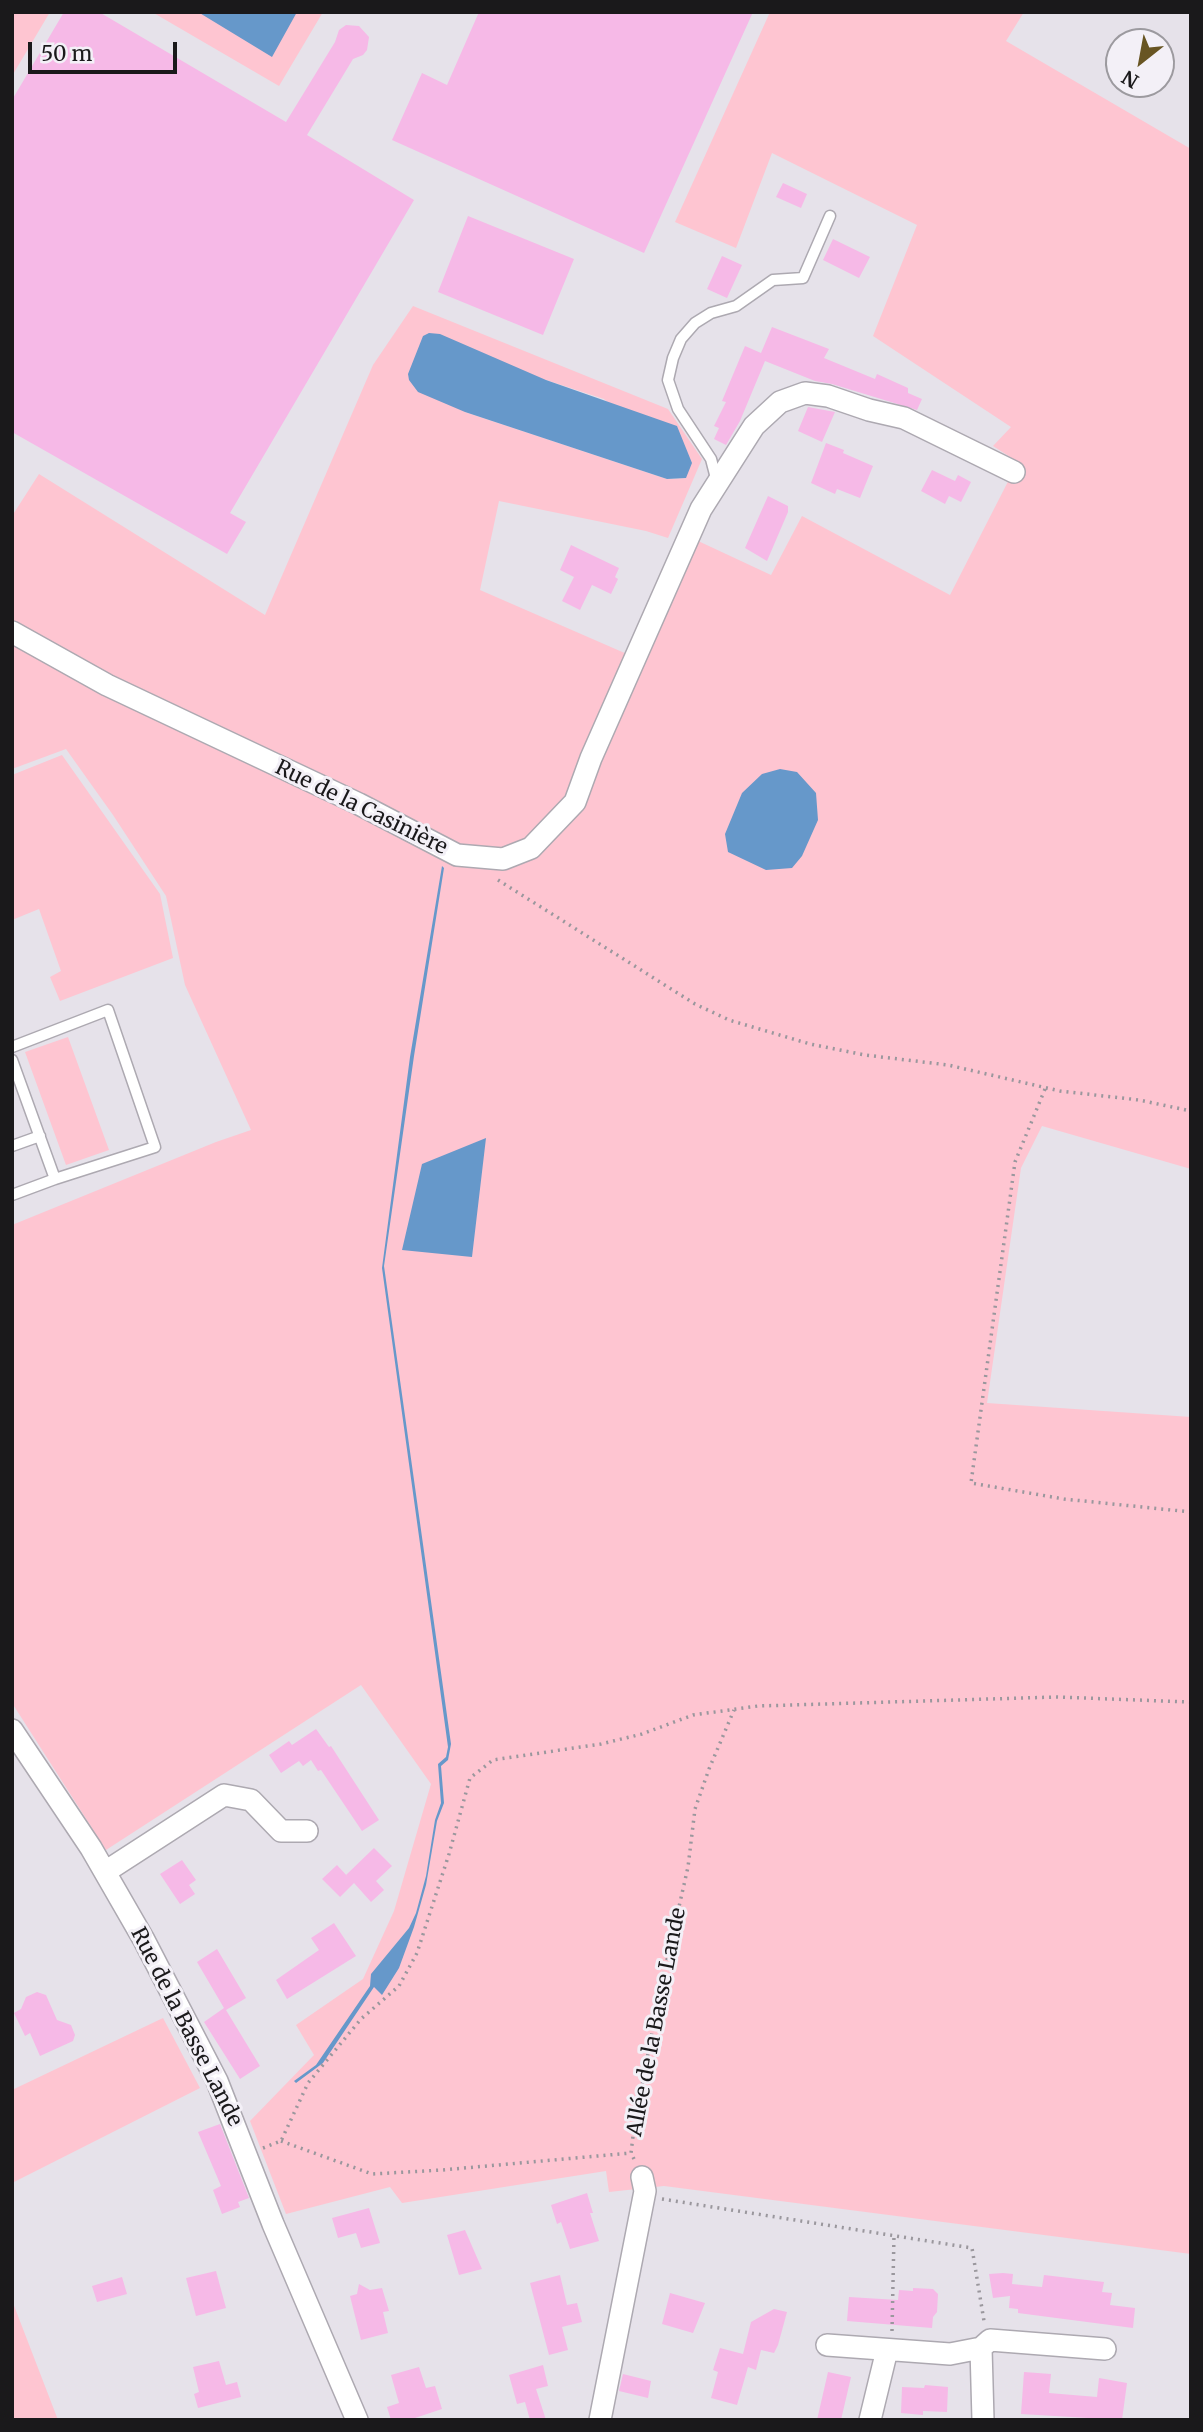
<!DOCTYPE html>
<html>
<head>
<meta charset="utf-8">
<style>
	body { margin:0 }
	#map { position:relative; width:1203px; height:2432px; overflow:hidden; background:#e6e2ea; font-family:Merriweather,serif }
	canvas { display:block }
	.frame { position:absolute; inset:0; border:14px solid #1a191b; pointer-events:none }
	.north { position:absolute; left:1105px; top:28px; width:70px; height:70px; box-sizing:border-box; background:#f3f0f7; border:2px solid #9c9a9f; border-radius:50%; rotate:211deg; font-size:19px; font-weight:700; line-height:28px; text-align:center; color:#1a191b }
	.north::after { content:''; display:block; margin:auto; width:24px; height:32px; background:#685523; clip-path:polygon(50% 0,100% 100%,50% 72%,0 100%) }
	.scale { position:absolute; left:28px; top:42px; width:149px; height:32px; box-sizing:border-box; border:4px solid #1a191b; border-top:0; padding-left:9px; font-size:21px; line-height:24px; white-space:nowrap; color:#1a191b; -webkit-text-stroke:5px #f3f0f7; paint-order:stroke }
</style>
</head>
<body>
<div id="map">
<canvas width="1203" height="2432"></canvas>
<div class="frame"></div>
<div class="north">N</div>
<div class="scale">50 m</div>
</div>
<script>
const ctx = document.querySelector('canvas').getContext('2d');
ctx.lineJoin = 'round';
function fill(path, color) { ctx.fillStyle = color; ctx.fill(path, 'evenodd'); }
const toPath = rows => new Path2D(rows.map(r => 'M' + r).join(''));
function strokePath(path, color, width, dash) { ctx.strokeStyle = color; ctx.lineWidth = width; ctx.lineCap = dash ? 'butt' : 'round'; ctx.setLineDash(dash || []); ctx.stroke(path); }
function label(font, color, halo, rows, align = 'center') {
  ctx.font = font + ' Merriweather,serif'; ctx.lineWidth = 6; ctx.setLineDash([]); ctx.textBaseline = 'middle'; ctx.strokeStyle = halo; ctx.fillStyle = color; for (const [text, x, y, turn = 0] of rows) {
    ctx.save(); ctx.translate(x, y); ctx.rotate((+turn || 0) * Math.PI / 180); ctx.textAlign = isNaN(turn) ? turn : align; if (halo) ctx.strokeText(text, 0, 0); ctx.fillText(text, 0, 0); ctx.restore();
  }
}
const green = toPath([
	[12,12,50,12,12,76],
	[152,12,323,12,279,86],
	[770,12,1024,12,1006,41,1191,149,1191,1169,1042,1126,1021,1168,987,1403,1191,1417,1191,2254,664,2186,609,2192,606,2171,402,2203,390,2187,286,2214,250,2121,314,2055,296,2025,363,1979,394,1911,431,1784,361,1685,106,1850,12,1703,12,1225,216,1142,251,1130,185,985,166,896,113,815,66,749,12,769,12,516,39,474,265,615,373,365,413,306,668,409,702,459,668,538,646,531,499,501,480,590,643,661,696,540,771,575,802,516,950,595,1018,462,993,446,1011,427,873,336,917,225,772,153,736,248,675,222],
	[546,380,604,399,686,478,667,479,465,412],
	[62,755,160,894,173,958,60,1001,50,977,61,971,39,909,12,920,12,775],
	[68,1037,109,1150,66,1165,25,1052],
	[163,2018,200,2088,12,2183,12,2090],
	[12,2303,13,2303,58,2420,12,2420]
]);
const water = toPath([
	[198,12,297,12,272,57],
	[429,333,440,334,546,380,677,426,692,463,686,478,667,479,465,412,418,392,409,380,408,374,423,336],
	[780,769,797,772,816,793,818,820,802,856,792,868,766,870,728,852,725,834,742,793,762,774],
	[442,866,444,868,414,1056,384,1266,451,1744,448,1760,441,1766,444,1803,437,1821,426,1885,414,1927,399,1968,382,1995,374,1987,323,2063,296,2083,294,2081,316,2065,370,1986,371,1974,409,1928,416,1913,426,1876,435,1820,441,1803,438,1764,446,1757,448,1747,382,1268,410,1057],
	[486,1138,472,1257,402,1250,422,1164]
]);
const building = toPath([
	[64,12,99,12,286,122,335,42,339,30,346,25,359,26,369,37,367,50,363,55,353,59,307,135,414,200,230,513,246,522,227,554,12,432,12,100],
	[479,12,753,12,644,253,392,140,422,73,447,85],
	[783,183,807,194,801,208,776,197],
	[468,216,574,259,543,335,438,292],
	[833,239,870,257,859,278,823,260],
	[722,256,742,265,727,298,707,289],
	[772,327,829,349,824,358,875,379,877,374,908,388,908,393,922,399,917,410,832,384,815,381,765,361,740,421,726,445,714,439,719,428,714,426,726,402,722,401,745,346,761,353],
	[808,407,835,412,822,442,798,431],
	[826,443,844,450,843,453,873,466,860,498,837,489,835,494,811,483],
	[932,470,955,481,958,475,971,482,961,502,949,496,945,504,921,491],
	[768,496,788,506,788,512,767,561,745,548],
	[571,545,619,568,615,577,618,579,611,594,592,585,580,610,562,601,574,577,560,570],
	[316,1729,329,1747,331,1746,379,1820,362,1831,321,1770,318,1771,311,1760,303,1766,299,1761,281,1773,269,1755,289,1741,292,1745],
	[374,1848,392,1866,376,1881,384,1890,371,1902,354,1883,340,1897,322,1879,337,1865,348,1877,346,1875],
	[182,1860,196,1880,189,1885,195,1894,180,1904,160,1874],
	[334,1923,356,1956,287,1999,276,1980,319,1950,311,1938],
	[217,1949,246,1998,226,2010,260,2066,240,2079,204,2022,224,2008,197,1962],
	[37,1992,46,1995,57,2020,71,2025,75,2035,73,2041,40,2056,30,2033,25,2036,14,2013,21,2009,26,1997],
	[220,2124,249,2198,238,2202,240,2207,222,2214,213,2190,221,2186,198,2132],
	[587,2193,593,2213,590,2213,599,2241,570,2249,561,2222,557,2224,551,2205],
	[369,2208,380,2243,361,2248,356,2233,338,2238,332,2218],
	[465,2230,482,2269,459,2275,447,2235],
	[216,2271,226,2308,196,2316,186,2278],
	[1003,2273,1013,2274,1012,2284,1042,2287,1044,2275,1104,2282,1102,2292,1112,2293,1110,2305,1135,2308,1133,2328,1018,2313,1018,2309,1009,2308,1010,2296,993,2298,989,2274],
	[560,2275,567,2305,577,2303,582,2322,562,2327,568,2350,549,2355,530,2283],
	[122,2277,127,2294,97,2302,92,2286],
	[359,2284,370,2290,382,2288,389,2311,383,2312,388,2333,361,2340,350,2296,357,2294],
	[913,2288,933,2289,938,2294,937,2312,933,2317,932,2328,847,2321,849,2297,898,2300,899,2290,913,2291],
	[670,2293,705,2303,693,2333,662,2324],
	[774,2309,787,2312,778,2345,774,2353,761,2350,756,2370,748,2367,737,2405,711,2398,718,2372,713,2370,720,2348,743,2354,751,2322],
	[219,2361,226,2385,237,2382,241,2397,198,2408,194,2394,199,2392,193,2367],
	[543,2365,548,2386,536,2389,546,2420,530,2420,525,2402,517,2404,509,2375],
	[419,2367,426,2388,435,2386,442,2409,409,2420,391,2420,387,2407,399,2403,391,2375],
	[828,2372,851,2377,841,2420,817,2420],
	[1024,2372,1051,2374,1049,2393,1097,2397,1099,2378,1127,2383,1122,2420,1021,2414],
	[623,2374,651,2381,648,2398,619,2391],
	[925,2385,948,2387,947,2412,923,2411,923,2415,901,2413,902,2387,924,2388]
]);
const path = toPath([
	[498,880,695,1004,729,1020,810,1044,865,1055,948,1065,1060,1091,1139,1100,1191,1111],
	[1045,1089,1015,1162,971,1483,1064,1499,1191,1512],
	[281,2141,372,2174,442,2170,631,2153],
	[263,2148,281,2141,308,2083,361,2019,399,1986,417,1953,449,1854,470,1778,493,1760,601,1744,642,1734,693,1715,758,1706,1056,1697,1191,1702],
	[634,2159,631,2153,634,2128,659,1995,688,1867,695,1809,709,1769,734,1710],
	[662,2199,972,2248,984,2321],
	[892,2331,894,2235]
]);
const service = toPath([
	[717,482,711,459,678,409,668,380,673,358,681,339,695,323,711,313,736,306,773,280,803,278,830,216],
	[12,1047,108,1010,155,1147,55,1179],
	[12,1060,55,1179,12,1195],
	[12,1146,40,1136]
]);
const minor = toPath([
	[12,632,107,685,359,804,457,855,503,859,531,848,575,802,591,758,701,509,754,426,780,402,805,393,828,396,869,410,904,418,1014,472],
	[12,1730,91,1848,144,1940,217,2081,273,2224,357,2420],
	[105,1872,224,1795,251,1800,281,1831,307,1831],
	[827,2345,950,2354,981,2348],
	[600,2420,645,2191,642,2177],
	[870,2420,887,2350],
	[983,2420,981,2348,990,2340,1105,2349]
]);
const streetNames = [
	["Rue de la Casinière",361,808,26],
	["Allée de la Basse Lande",657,2022,-79],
	["Rue de la Basse Lande",186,2027,63]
];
fill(green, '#fec5d1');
fill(water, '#6698ca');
fill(building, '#f6b9e7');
strokePath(service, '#ada9b1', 13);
strokePath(minor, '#ada9b1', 24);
strokePath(path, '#9a979d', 3.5, [2, 5]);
strokePath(service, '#fff', 10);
strokePath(minor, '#fff', 21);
label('21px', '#1a191b', '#f3f0f7', streetNames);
</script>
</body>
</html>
